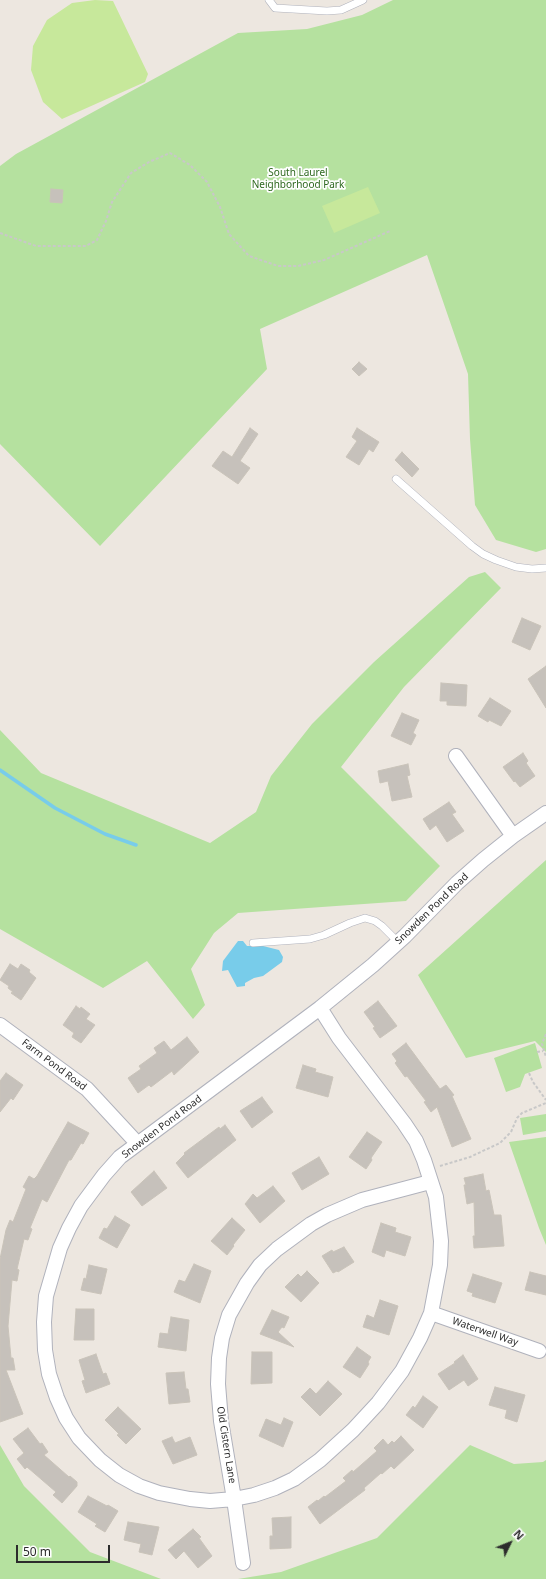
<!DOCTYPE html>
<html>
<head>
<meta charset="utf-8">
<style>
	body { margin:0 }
	#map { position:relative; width:546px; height:1579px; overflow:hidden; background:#ede7e0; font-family:"Noto Sans",sans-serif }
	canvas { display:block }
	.north { position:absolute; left:490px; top:1523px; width:40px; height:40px; -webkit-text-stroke:3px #fff; paint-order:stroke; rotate:47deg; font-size:11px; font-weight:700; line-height:16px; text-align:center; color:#2c2c2c }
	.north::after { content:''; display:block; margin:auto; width:14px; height:18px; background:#2c2c2c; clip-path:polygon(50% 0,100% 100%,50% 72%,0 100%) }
	.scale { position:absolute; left:16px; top:1545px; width:94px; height:18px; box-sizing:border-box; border:2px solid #2c2c2c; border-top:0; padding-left:5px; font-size:12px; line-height:14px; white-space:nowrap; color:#2c2c2c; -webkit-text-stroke:3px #fff; paint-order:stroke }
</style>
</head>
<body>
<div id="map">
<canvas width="546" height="1579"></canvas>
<div class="north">N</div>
<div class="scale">50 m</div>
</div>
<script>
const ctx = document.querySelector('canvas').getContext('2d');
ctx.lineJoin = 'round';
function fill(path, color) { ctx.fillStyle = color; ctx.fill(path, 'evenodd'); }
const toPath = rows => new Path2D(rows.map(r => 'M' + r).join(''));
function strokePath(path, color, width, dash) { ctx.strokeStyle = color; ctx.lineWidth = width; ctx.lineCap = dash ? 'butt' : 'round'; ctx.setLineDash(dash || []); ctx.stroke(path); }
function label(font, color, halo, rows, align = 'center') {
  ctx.font = font + ' "Noto Sans",sans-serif'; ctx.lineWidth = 3.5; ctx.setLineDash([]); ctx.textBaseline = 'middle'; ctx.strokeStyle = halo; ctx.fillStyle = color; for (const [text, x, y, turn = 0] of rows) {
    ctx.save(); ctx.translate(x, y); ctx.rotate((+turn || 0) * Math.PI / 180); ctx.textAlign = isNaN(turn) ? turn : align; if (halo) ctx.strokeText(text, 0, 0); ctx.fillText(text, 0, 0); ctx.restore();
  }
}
const green = toPath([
	[393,0,546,0,546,549,536,552,496,540,475,505,470,439,468,374,427,255,260,329,267,369,100,546,0,444,0,166,16,154,238,33,307,29,362,15],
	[485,572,501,588,404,687,341,767,440,866,406,901,238,913,214,933,191,969,205,1005,193,1019,147,961,103,988,0,929,0,730,41,773,210,843,256,812,271,776,312,724,374,662,469,577],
	[546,860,546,1052,535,1041,466,1058,418,975],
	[535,1043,542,1068,525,1074,520,1087,506,1092,494,1058],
	[546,1114,546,1131,523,1135,520,1118],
	[546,1137,546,1245,539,1228,509,1142],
	[0,1445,24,1486,90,1552,161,1579,0,1579],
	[470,1445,514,1464,543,1462,546,1460,546,1579,238,1579,281,1572,377,1538]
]);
const pitch = toPath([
	[95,0,113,1,148,74,145,82,62,119,43,102,31,70,33,46,47,20,72,3],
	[368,187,380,213,334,233,322,206]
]);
const water = toPath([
	[238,941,243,941,247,946,263,946,279,950,283,957,282,962,263,976,254,978,245,983,245,986,237,987,228,970,222,971,223,961]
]);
const stream = toPath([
	[0,770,55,808,105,834,136,845]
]);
const building = toPath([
	[51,189,63,190,62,203,50,202,51,189],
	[359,362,367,369,359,376,352,369,359,362],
	[250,428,258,434,240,461,250,468,238,484,212,466,223,451,232,457,250,428],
	[357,428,379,442,373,452,369,449,359,465,346,457,357,441,352,437,357,428],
	[402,452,419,469,412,477,395,460,402,452],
	[522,618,541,626,530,650,512,642,522,618],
	[546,666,546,708,528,679,546,666],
	[441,683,467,685,466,706,447,705,447,701,440,701,441,683],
	[490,698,511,711,501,726,489,720,488,722,478,716,490,698],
	[402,713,419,720,413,733,416,735,411,745,391,736,402,713],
	[523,753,528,761,526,763,535,776,520,787,515,781,514,782,503,767,523,753],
	[408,764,410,775,407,776,412,797,392,801,388,781,380,783,378,771,408,764],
	[449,802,456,812,452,814,464,831,447,842,436,825,430,830,423,819,449,802],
	[10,964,18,969,21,964,30,970,29,972,36,978,21,1000,11,993,13,992,8,988,9,986,0,980,10,964],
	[378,1001,397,1026,380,1038,373,1028,375,1027,364,1012,378,1001],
	[76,1006,80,1009,81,1007,90,1014,86,1019,95,1025,81,1043,72,1037,74,1033,63,1025,76,1006],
	[187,1037,199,1052,174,1075,172,1071,151,1087,149,1085,138,1093,128,1078,141,1069,139,1066,157,1053,154,1048,164,1041,171,1050,187,1037],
	[406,1043,440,1089,446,1085,454,1095,452,1096,471,1139,452,1147,437,1107,431,1112,424,1102,426,1101,407,1076,405,1077,395,1063,397,1061,392,1054,406,1043],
	[303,1065,316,1069,315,1072,333,1077,328,1097,296,1088,303,1065],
	[6,1073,23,1085,13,1100,11,1098,0,1112,0,1081,6,1073],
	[262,1097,273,1112,252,1128,240,1111,262,1097],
	[68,1122,89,1133,83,1144,81,1143,71,1160,69,1160,47,1202,42,1199,30,1228,32,1229,28,1240,24,1239,17,1269,19,1270,17,1281,12,1280,8,1326,11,1358,13,1358,15,1370,6,1370,23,1414,0,1422,0,1259,6,1230,10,1220,13,1222,26,1189,23,1187,29,1176,34,1179,37,1176,68,1122],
	[225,1125,236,1140,188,1178,176,1163,185,1154,184,1153,219,1127,220,1129,225,1125],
	[367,1132,382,1142,371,1158,372,1160,366,1169,349,1157,367,1132],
	[319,1157,329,1174,302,1190,292,1173,319,1157],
	[154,1171,167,1188,142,1206,131,1192,154,1171],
	[483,1174,486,1191,489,1190,494,1215,501,1215,504,1246,474,1248,473,1236,475,1236,474,1202,467,1204,464,1185,466,1185,464,1178,483,1174],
	[273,1186,285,1201,260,1223,245,1204,253,1194,257,1198,273,1186],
	[115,1216,130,1225,117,1248,99,1238,104,1228,107,1229,115,1216],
	[232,1218,245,1230,233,1245,234,1246,227,1255,211,1241,232,1218],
	[381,1223,396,1228,395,1232,411,1237,405,1256,386,1250,384,1257,372,1252,381,1223],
	[344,1247,354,1262,338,1272,337,1271,333,1273,322,1256,332,1250,333,1252,344,1247],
	[194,1264,211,1271,200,1303,174,1292,179,1280,185,1282,194,1264],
	[89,1265,107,1269,101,1294,81,1290,84,1278,86,1279,89,1265],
	[307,1271,319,1283,301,1302,285,1287,298,1274,301,1277,307,1271],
	[530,1272,546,1276,546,1295,525,1290,530,1272],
	[473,1274,502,1283,495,1303,472,1296,473,1293,467,1291,473,1274],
	[380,1300,398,1306,389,1335,363,1327,367,1315,374,1318,380,1300],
	[76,1309,94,1309,94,1340,74,1340,76,1309],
	[272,1310,289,1317,284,1328,282,1327,278,1332,294,1347,260,1334,272,1310],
	[171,1317,189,1320,186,1351,158,1347,160,1333,168,1334,171,1317],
	[357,1347,371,1357,368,1362,369,1364,360,1378,343,1367,357,1347],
	[252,1352,272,1352,272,1383,251,1384,252,1352],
	[96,1354,103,1374,106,1373,110,1384,86,1393,82,1381,85,1380,79,1360,96,1354],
	[463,1355,478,1379,468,1386,464,1380,449,1390,438,1374,455,1363,454,1362,463,1355],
	[184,1372,186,1389,188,1389,190,1402,169,1404,166,1373,184,1372],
	[328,1381,342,1394,320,1416,301,1397,310,1388,316,1394,328,1381],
	[495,1387,525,1395,517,1422,505,1418,507,1410,489,1405,495,1387],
	[423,1396,438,1407,423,1428,406,1415,413,1406,415,1408,423,1396],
	[118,1407,141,1429,126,1444,117,1435,119,1434,105,1420,118,1407],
	[284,1418,293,1422,283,1447,259,1436,266,1419,281,1425,284,1418],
	[28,1428,40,1444,42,1443,48,1452,44,1455,69,1477,70,1476,77,1482,77,1486,62,1503,53,1495,56,1492,27,1467,25,1469,17,1459,24,1453,13,1439,28,1428],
	[401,1436,414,1450,394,1469,391,1466,382,1474,381,1473,364,1488,365,1490,320,1524,308,1507,317,1500,318,1501,324,1496,325,1497,346,1481,343,1478,352,1470,353,1472,377,1451,374,1448,383,1439,388,1445,392,1441,394,1443,401,1436],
	[172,1437,175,1443,190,1437,197,1455,173,1464,162,1441,172,1437],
	[88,1496,107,1506,108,1505,118,1511,105,1532,95,1526,97,1524,78,1512,88,1496],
	[291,1517,291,1548,270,1549,270,1536,273,1536,272,1518,291,1517],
	[128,1522,159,1527,152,1555,139,1552,141,1544,124,1540,128,1522],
	[193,1529,201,1537,199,1538,212,1556,198,1568,184,1551,176,1559,168,1550,193,1529]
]);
const path = toPath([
	[0,233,36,246,86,246,97,240,106,221,112,202,131,173,149,162,170,153,190,165,207,182,220,207,229,234,249,256,278,266,298,266,324,260,390,231],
	[546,1034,542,1044,546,1057],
	[537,1052,543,1051],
	[529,1073,533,1082,546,1100],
	[440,1166,470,1157,500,1143,511,1132,517,1118,522,1113,546,1103]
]);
const lane = toPath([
	[269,0,275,8,327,11,341,10,363,0],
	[396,479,472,546,483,554,496,560,516,567,532,569,546,568],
	[253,943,310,939,324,935,350,923,365,918,375,921,382,926,398,942]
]);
const street = toPath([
	[456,756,513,836],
	[320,1008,339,1038,404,1123,416,1141,424,1160,436,1197,441,1241,440,1265,431,1313,420,1338,402,1371,378,1403,353,1430,320,1460,294,1479,275,1488,254,1495,234,1499,210,1501,190,1499,159,1493,139,1486,119,1475,100,1460,79,1438,66,1418,57,1398,49,1374,45,1350,44,1322,46,1296,60,1248,69,1228,81,1206,104,1175,120,1157,320,1008,373,965,405,936,457,883,483,860,513,836,546,813],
	[0,1025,87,1089,137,1143],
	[431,1313,539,1351],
	[243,1563,234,1499,221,1421,218,1384,219,1358,222,1338,229,1315,247,1283,260,1265,277,1249,311,1224,327,1215,362,1200,430,1182]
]);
const parkNames = [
	["South Laurel",298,173],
	["Neighborhood Park",298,185]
];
const streetNames = [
	["Snowden Pond Road",432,909,-44],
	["Farm Pond Road",54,1065,37],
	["Snowden Pond Road",162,1127,-37],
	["Waterwell Way",485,1332,19],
	["Old Cistern Lane",226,1445,81]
];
fill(green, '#b5e19f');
fill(pitch, '#c7e89b');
fill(water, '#78ccea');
strokePath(stream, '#78ccea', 3.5);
fill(building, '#c6c1bb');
strokePath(building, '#c9c3b9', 1);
strokePath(lane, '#b0b2bc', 8);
strokePath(street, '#b0b2bc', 16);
strokePath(path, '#c8c8c8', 2, [3, 2]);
strokePath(lane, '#fff', 7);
strokePath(street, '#fff', 14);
label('10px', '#2d681e', '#fff', parkNames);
label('10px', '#2c2c2c', '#fff', streetNames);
</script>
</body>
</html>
